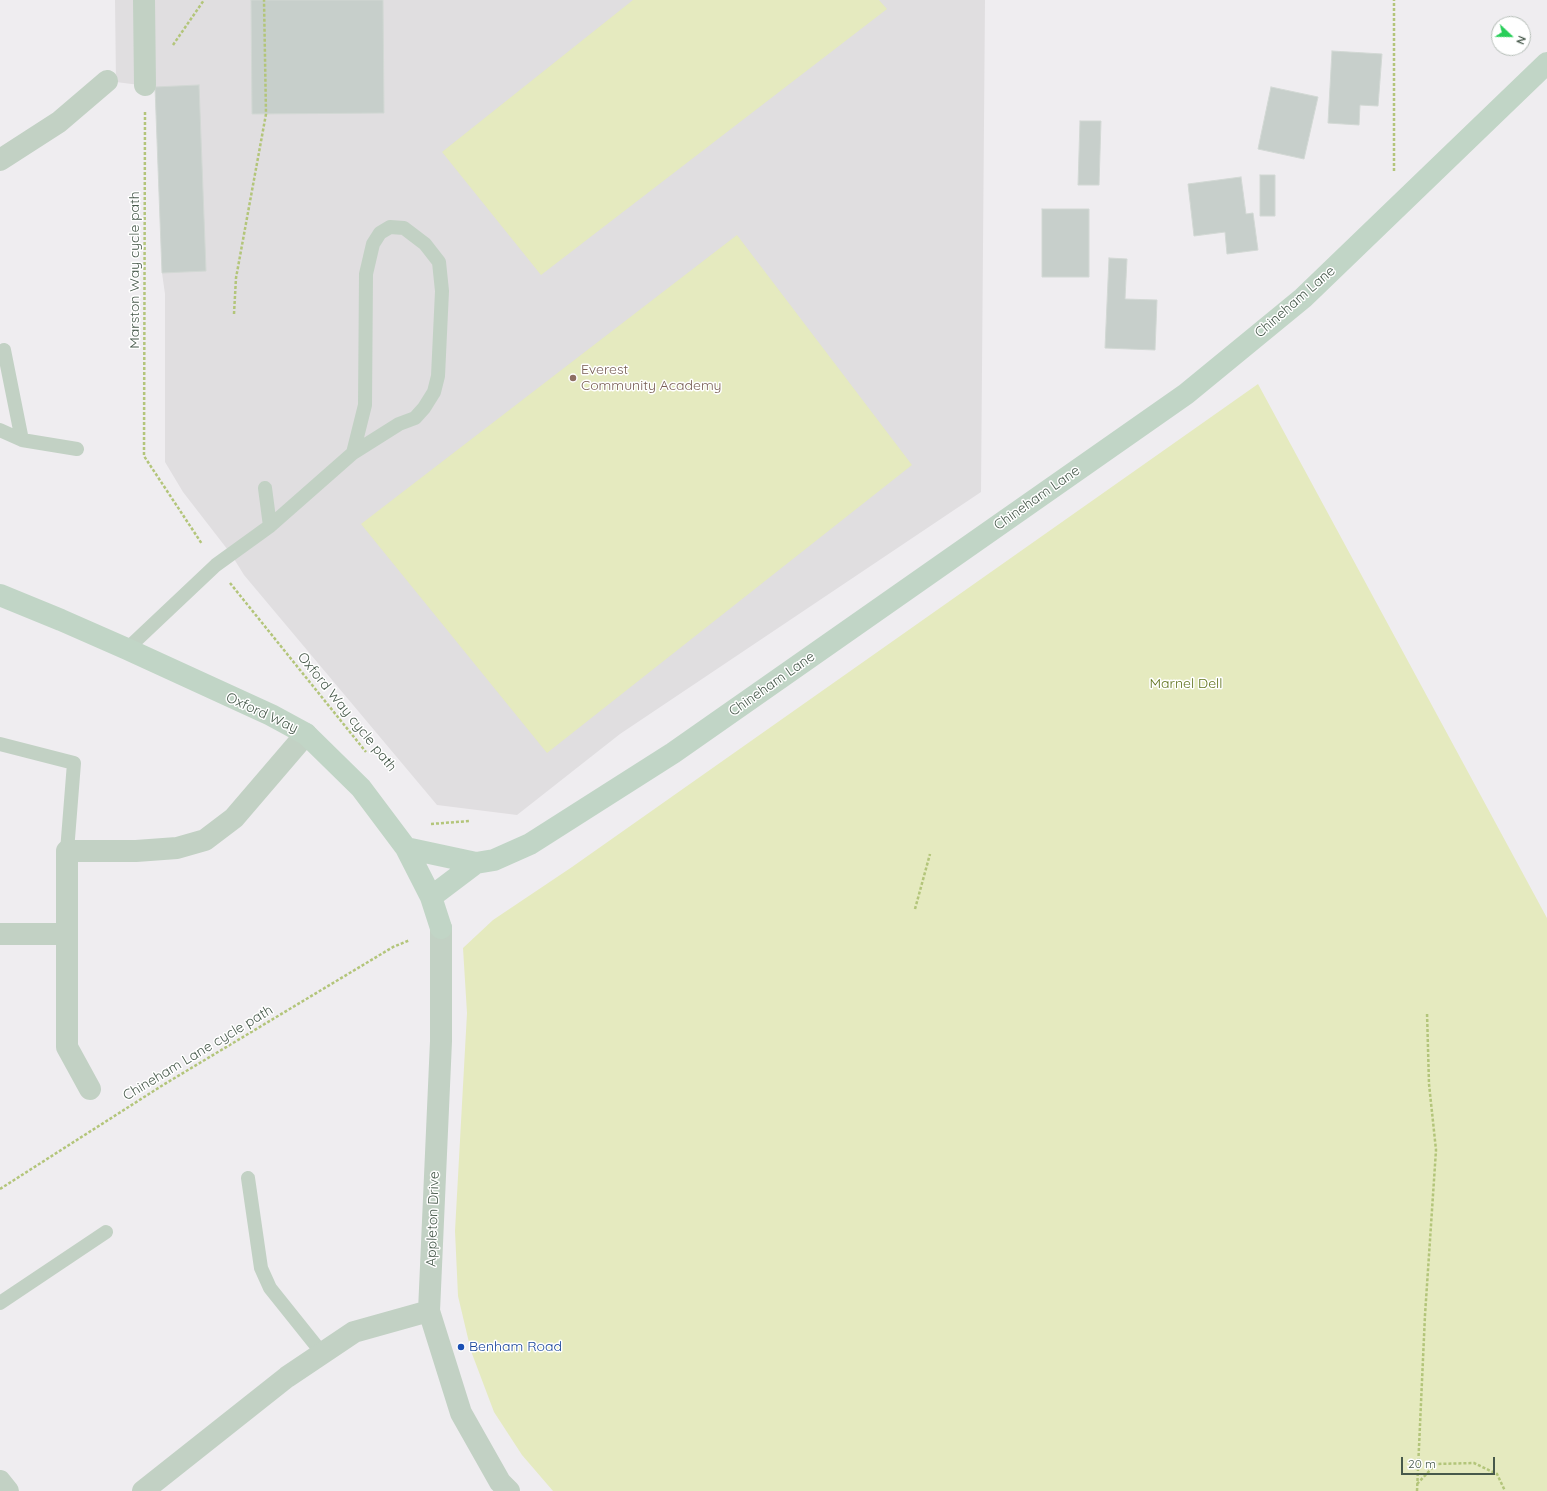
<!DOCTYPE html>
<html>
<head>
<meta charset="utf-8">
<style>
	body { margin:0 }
	#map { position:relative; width:1547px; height:1491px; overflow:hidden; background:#efedf0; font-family:Quicksand,sans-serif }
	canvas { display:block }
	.north { position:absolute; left:1491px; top:16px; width:40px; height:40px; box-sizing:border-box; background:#fff; border:1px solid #b5bdb7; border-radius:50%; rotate:112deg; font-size:11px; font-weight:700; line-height:16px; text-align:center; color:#47594b }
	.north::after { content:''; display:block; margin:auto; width:14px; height:18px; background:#28ce59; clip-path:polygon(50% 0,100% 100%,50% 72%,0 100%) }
	.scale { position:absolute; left:1401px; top:1457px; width:94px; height:18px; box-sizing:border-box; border:2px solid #47594b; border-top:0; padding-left:5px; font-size:12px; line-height:14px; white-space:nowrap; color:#47594b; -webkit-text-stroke:3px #fff; paint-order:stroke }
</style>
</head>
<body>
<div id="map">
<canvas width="1547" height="1491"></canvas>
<div class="north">N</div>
<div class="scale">20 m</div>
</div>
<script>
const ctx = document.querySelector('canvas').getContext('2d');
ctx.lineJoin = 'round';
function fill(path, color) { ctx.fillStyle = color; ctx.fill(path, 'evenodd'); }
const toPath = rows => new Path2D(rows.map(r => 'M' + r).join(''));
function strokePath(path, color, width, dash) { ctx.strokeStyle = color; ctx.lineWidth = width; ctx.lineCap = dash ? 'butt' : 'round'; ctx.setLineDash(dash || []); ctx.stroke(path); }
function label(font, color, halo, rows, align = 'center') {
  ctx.font = font + ' Quicksand,sans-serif'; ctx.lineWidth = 3; ctx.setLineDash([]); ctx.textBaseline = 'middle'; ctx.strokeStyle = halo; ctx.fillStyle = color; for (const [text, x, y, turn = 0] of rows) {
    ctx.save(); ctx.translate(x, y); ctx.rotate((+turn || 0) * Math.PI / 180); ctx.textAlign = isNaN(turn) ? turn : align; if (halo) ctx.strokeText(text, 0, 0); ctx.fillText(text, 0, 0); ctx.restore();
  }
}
const education = toPath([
	[115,0,985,0,981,492,620,734,517,815,437,805,244,575,231,554,183,492,165,462,165,294,162,273,155,87,116,82]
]);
const green = toPath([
	[633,0,879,0,887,9,541,275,442,152],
	[737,235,912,465,547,753,361,524],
	[1258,384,1547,918,1547,1491,553,1491,522,1455,494,1412,471,1351,458,1296,455,1231,467,1013,463,948,493,920,572,867]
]);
const building = toPath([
	[251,0,383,0,384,113,252,114,251,0],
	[1332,51,1382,54,1378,106,1360,105,1359,125,1328,123,1332,51],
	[199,85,206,271,162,273,155,87,199,85],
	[1271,87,1318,97,1304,159,1258,149,1271,87],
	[1080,121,1101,121,1099,185,1078,185,1080,121],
	[1260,175,1275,175,1275,216,1260,216,1260,175],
	[1241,177,1246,214,1253,213,1258,250,1227,254,1225,232,1194,236,1188,184,1241,177],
	[1042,209,1089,209,1089,277,1042,277,1042,209],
	[1109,258,1127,259,1125,299,1157,300,1155,350,1105,348,1109,258]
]);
const path = toPath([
	[173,45,204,0],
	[145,112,144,456,202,544],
	[1394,171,1394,0],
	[234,314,236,278,266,114,264,0],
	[230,583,366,752],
	[431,824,470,821],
	[915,909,930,854],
	[0,1189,163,1085,393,947,410,940],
	[1417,1484,1436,1464,1474,1463,1497,1474,1505,1491],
	[1417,1491,1425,1315,1436,1150,1429,1084,1427,1012]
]);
const lane = toPath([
	[0,353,4,350,22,440],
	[0,430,22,440,77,449],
	[265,488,270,526],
	[127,649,216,565,270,526,353,453,399,424,415,418,424,408,434,392,438,376,442,291,439,262,425,244,404,228,390,227,380,233,373,244,366,274,365,405,353,453],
	[0,744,74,763,67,851],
	[248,1178,261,1268,270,1288,322,1353],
	[0,1303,106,1232]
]);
const street = toPath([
	[144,0,145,85],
	[0,160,59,122,107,81],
	[441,928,441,1041,429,1311,461,1413,500,1482,509,1491],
	[0,934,67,934],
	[90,1089,67,1047,67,851,136,851,177,848,205,840,234,818,306,734],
	[0,1481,8,1491],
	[143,1491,287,1377,354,1332,429,1311]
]);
const secondary = toPath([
	[0,595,61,620,127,649,271,715,306,734,361,788,406,848,431,897,441,928],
	[406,848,476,863,494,860,530,844,673,753,1186,394,1303,298,1547,63],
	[431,897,476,863]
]);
const markers = [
	[573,378,4,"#8d6e63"],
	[461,1347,4,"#1a4fb4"]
];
const streetNames = [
	["Marston Way cycle path",135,270,-90],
	["Chineham Lane",1295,302,-41],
	["Chineham Lane",1037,498,-35],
	["Chineham Lane",772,684,-35],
	["Oxford Way cycle path",347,712,51],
	["Oxford Way",262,713,25],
	["Chineham Lane cycle path",198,1053,-31],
	["Appleton Drive",433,1219,-88]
];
const educationNames = [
	["Everest",581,370],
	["Community Academy",581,386]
];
const parkNames = [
	["Marnel Dell",1186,684]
];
const transitNames = [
	["Benham Road",469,1347]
];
fill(education, '#e0dee0');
fill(green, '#e5eabf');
fill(building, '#c7cfcb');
strokePath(building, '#d2d8d4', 1);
strokePath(path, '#b3c57a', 2.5, [3, 2]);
strokePath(lane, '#c2d1c4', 14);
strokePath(street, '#c2d1c4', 22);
strokePath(secondary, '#c1d5c6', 22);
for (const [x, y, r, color] of markers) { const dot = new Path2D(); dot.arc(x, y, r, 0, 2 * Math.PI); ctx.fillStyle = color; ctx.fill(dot); strokePath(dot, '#fff', 1.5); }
label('14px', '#47594b', '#fff', streetNames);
label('14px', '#785e54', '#fff', educationNames, 'left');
label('14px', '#60731e', '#fff', parkNames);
label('14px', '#164399', '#fff', transitNames, 'left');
</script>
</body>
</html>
